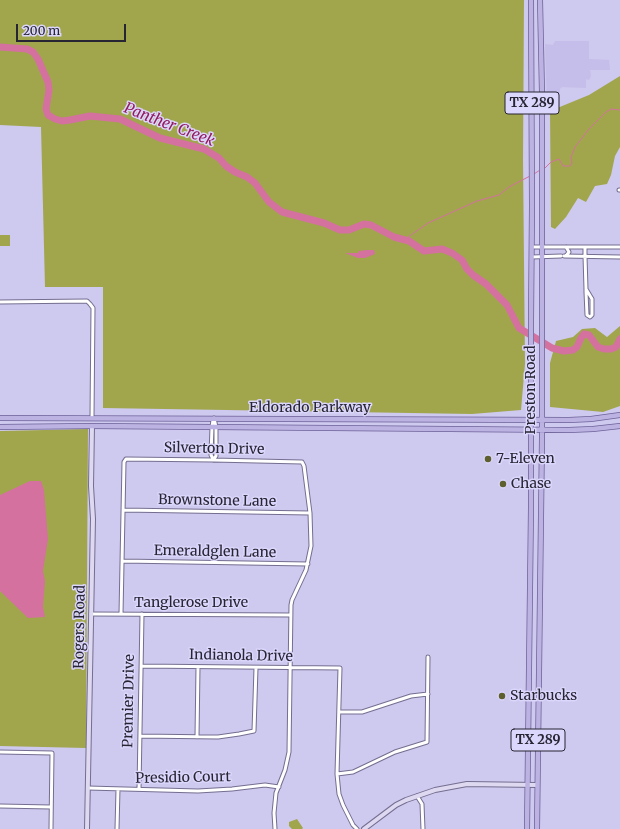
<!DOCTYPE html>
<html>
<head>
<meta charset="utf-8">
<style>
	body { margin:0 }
	#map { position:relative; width:620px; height:829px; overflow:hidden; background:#cec9ee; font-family:Merriweather,serif }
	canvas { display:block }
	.scale { position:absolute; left:16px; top:24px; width:110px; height:18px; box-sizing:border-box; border:2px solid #272533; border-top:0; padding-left:5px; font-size:12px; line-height:14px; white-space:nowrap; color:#272533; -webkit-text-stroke:3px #dbd6fb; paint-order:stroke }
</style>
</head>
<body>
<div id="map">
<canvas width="620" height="829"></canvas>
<div class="scale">200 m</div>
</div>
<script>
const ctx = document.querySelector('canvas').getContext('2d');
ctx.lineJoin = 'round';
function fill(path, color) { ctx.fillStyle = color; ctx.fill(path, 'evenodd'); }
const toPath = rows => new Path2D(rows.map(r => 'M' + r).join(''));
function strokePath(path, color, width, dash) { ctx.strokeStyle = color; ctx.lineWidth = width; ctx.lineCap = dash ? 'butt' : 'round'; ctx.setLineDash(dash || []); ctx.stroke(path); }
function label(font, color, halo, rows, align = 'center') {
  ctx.font = font + ' Merriweather,serif'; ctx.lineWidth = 3; ctx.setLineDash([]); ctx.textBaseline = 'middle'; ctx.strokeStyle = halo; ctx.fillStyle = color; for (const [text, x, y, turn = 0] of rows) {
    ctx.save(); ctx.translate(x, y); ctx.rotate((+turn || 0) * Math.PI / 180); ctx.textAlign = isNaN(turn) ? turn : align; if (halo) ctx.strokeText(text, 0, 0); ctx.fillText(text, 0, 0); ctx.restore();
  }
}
const built = toPath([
	[555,41,589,41,589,59,609,60,610,70,590,70,591,76,589,80,586,79,586,88,562,87,560,89,559,100,558,102,547,105,545,44,553,45]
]);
const green = toPath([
	[0,0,524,0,523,159,525,364,521,410,472,414,103,408,103,287,45,287,41,127,0,125],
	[620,76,620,147,615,156,611,175,607,184,595,186,586,202,578,198,566,217,555,229,551,227,550,111,589,95],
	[0,235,10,235,10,246,0,246],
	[620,326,620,406,603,412,550,407,550,363,556,341,573,337,582,329,595,328,607,337],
	[88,429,86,748,0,746,0,431],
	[297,819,303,828,302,829,292,829,289,826,289,822]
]);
const water = toPath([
	[367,250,374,250,375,254,365,258,358,258,345,253,358,253,359,251],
	[30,481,41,481,44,490,48,539,43,571,45,581,43,607,45,617,28,618,0,591,0,495]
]);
const stream = toPath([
	[545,168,551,162,559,159,563,166,570,166,572,163,571,157,575,147,589,129,606,112,611,109,620,110],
	[534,174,540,170],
	[404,240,428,223,477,201,499,195,509,187,530,176]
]);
const river = toPath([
	[0,47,27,49,33,52,38,59,48,82,49,90,46,109,48,115,55,119,62,121,70,120,90,116,120,119,160,138,204,149,219,158,226,166,235,172,247,177,255,183,269,202,282,212,324,223,340,230,349,230,364,224,371,225,394,237,409,241,424,251,442,249,452,253,462,260,467,269,473,275,486,284,507,305,519,328,552,348,564,351,573,350,577,347,581,338,584,334,589,335,598,347,604,349,611,349,616,347,620,339]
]);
const street = toPath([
	[619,190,620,190],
	[532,247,620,247],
	[585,247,585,256,586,289,586,292,587,315,590,317,592,315,592,299,586,289],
	[564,256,620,257],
	[566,256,569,252,566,247],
	[532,257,561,256],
	[0,302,87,301,90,304,93,308,92,417],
	[213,459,211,455,212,427,213,420],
	[213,460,216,456,216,427,214,418],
	[123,510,310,513],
	[122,561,308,564],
	[91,614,291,615],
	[121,614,124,462,126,459,213,460,302,462,304,466,310,513,311,546,306,570,292,600,291,605,289,752,285,770,276,793,274,813,275,829],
	[141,666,340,668,337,774,339,794,343,805,353,825,357,829],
	[339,712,362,712,411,696,428,694],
	[140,736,218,737,239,734,254,731,256,668],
	[197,737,198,667],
	[0,752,52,753,51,829],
	[337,774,353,772,395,752,427,742,428,657],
	[88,788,198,791,232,789,265,785,279,787],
	[139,789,142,614],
	[417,796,422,804,423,829],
	[0,806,51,807],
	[117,829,118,789]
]);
const secondary = toPath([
	[87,829,93,519,91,486,92,426],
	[364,829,396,805,406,800,435,790,467,784,537,785]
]);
const primary = toPath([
	[0,418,569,420,591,419,620,415],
	[0,427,92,426,569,430,593,429,620,426],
	[527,829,531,508,531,319,532,206,531,0],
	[537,829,542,438,542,93,540,0]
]);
const markers = [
	[488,459,4,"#5d602e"],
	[503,484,4,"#5d602e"],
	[502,696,4,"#5d602e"]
];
const shields = [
	[532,103,54],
	[538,740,54]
];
const shieldNames = [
	["TX 289",532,103],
	["TX 289",538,740]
];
const streetNames = [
	["Preston Road",531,390,-90],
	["Eldorado Parkway",310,408],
	["Silverton Drive",214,449,1],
	["Brownstone Lane",217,501,1],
	["Emeraldglen Lane",215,552,1],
	["Tanglerose Drive",191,603],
	["Rogers Road",80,627,-89],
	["Indianola Drive",241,656,1],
	["Premier Drive",129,701,-89],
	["Presidio Court",183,778,-1]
];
const poiNames = [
	["7-Eleven",496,459],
	["Chase",511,484],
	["Starbucks",510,696]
];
const waterNames = [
	["Panther Creek",169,125,21]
];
fill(built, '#c5beea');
fill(green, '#a1a64d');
fill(water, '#d4719f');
strokePath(stream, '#d4719f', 1);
strokePath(river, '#d4719f', 7);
strokePath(street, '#746e90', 5);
strokePath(secondary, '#746e90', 6);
strokePath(primary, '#6c6198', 6);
strokePath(street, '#fff', 3);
strokePath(secondary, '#ded9f1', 4);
strokePath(primary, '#bdb3e2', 4.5);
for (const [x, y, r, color] of markers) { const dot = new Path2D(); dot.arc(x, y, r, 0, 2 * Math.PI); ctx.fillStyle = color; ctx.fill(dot); strokePath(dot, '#dbd6fb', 1.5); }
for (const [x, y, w] of shields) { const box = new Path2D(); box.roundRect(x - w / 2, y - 11, w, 22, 3); ctx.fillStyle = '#dbd6fb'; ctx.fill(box); strokePath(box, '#272533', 1); }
label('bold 13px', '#272533', null, shieldNames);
label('14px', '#272533', '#dbd6fb', streetNames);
label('14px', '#272533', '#dbd6fb', poiNames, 'left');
label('italic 15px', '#921a5d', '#dbd6fb', waterNames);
</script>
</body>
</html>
